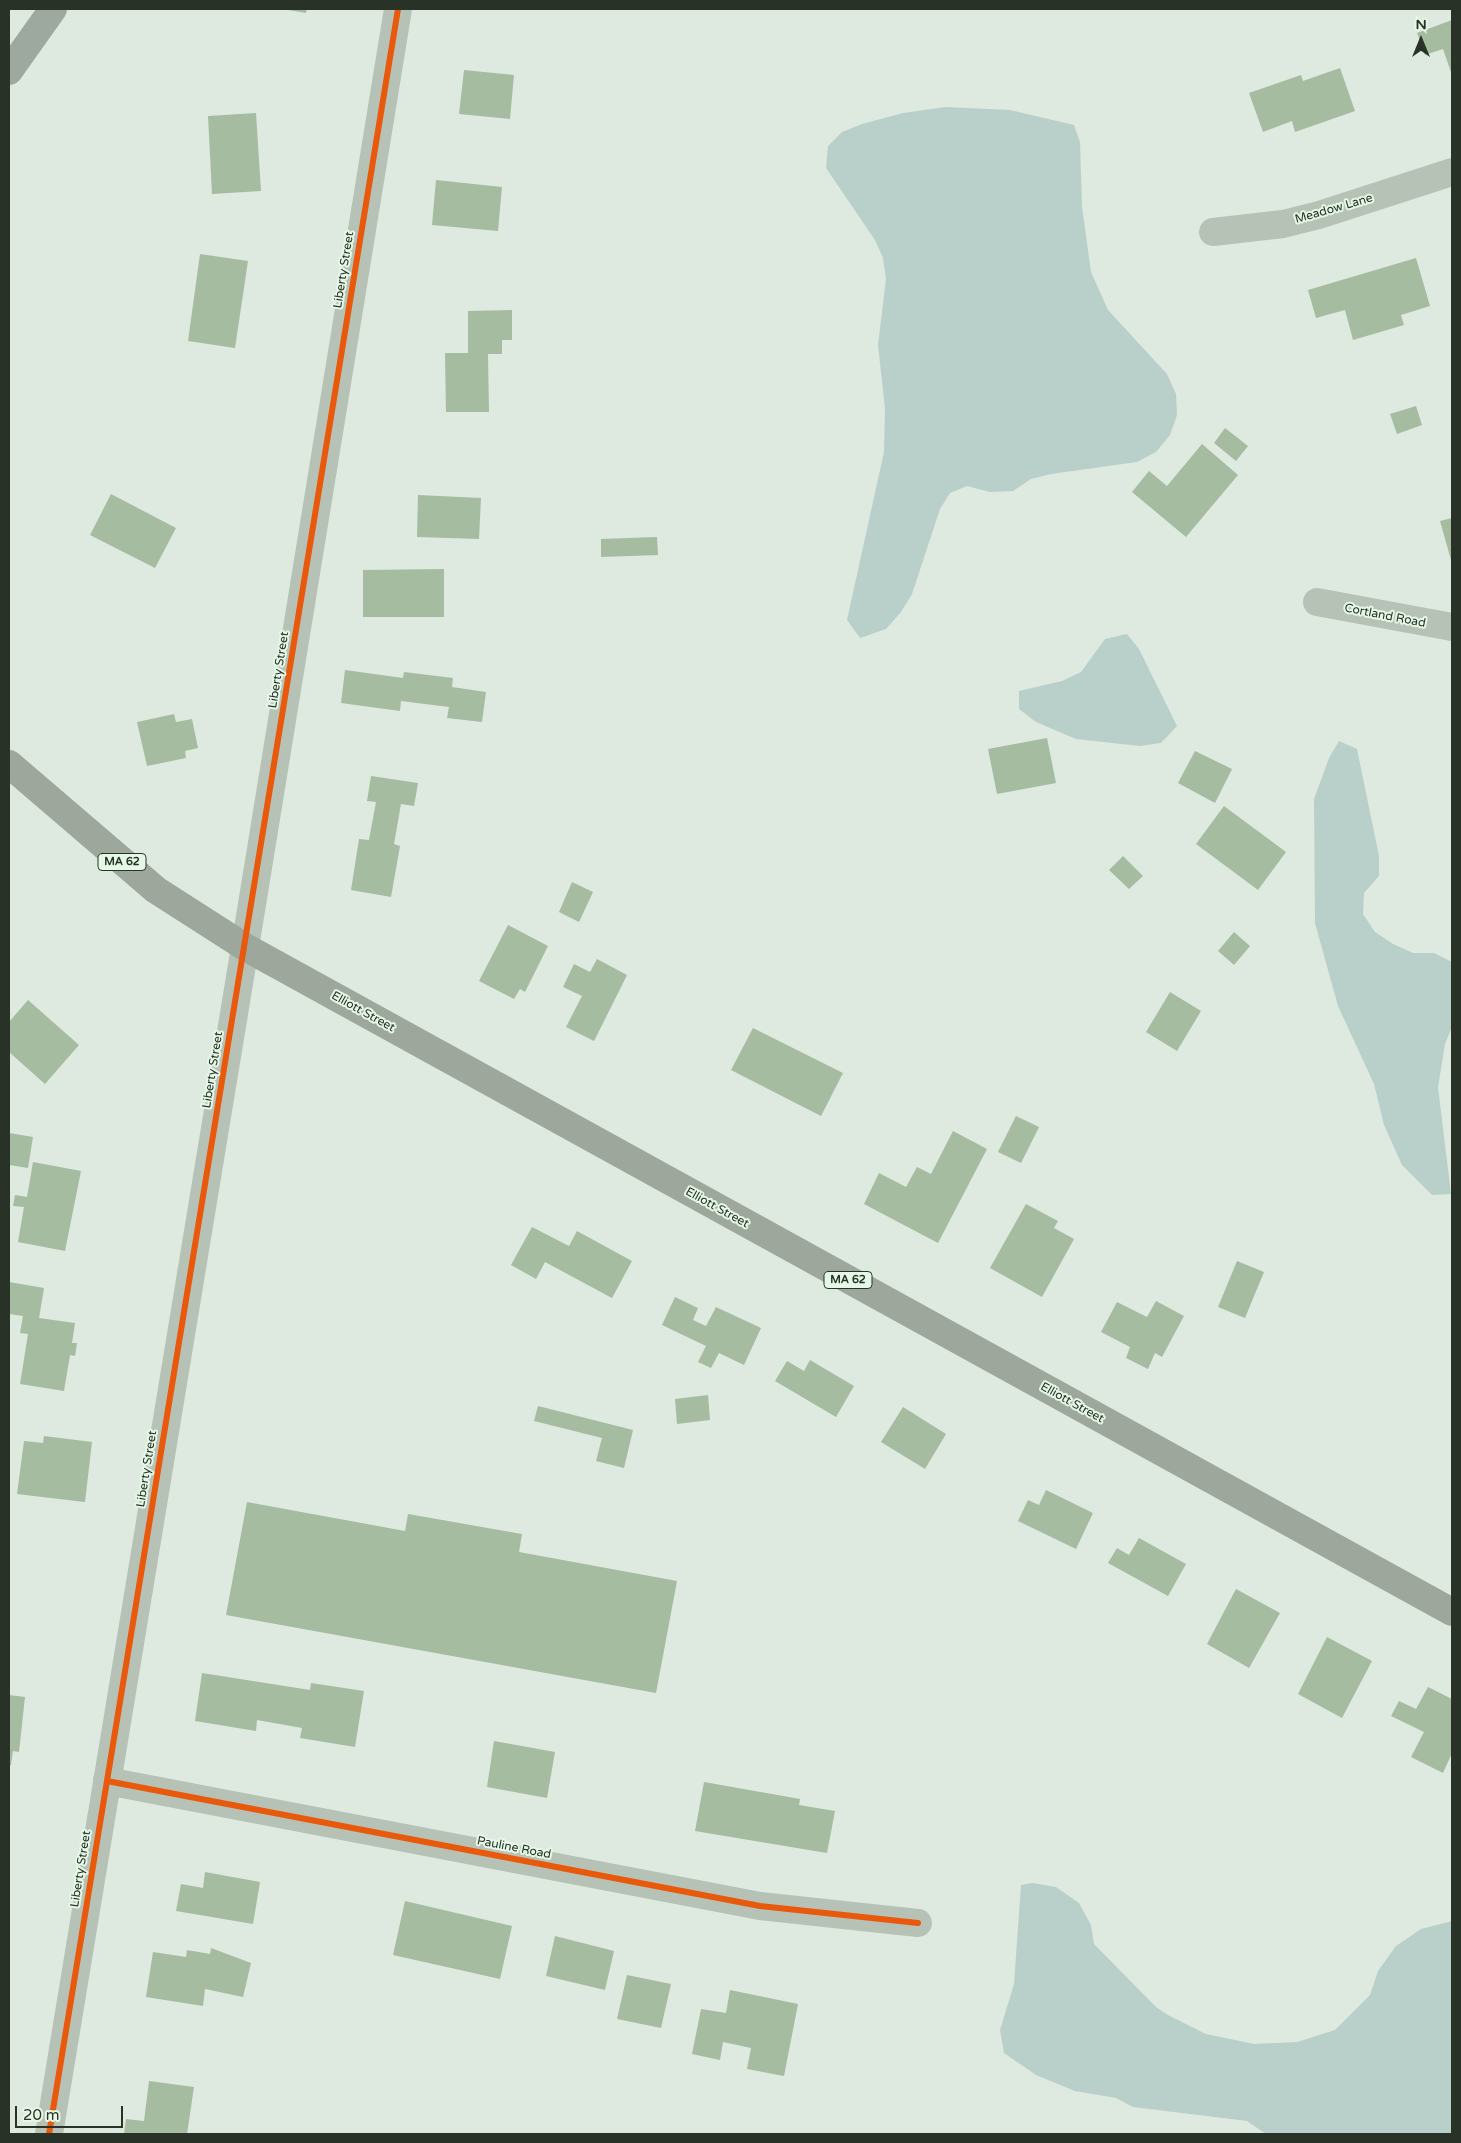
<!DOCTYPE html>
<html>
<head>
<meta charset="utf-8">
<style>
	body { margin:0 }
	#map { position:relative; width:1461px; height:2143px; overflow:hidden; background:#dee9df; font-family:"Varela Round",sans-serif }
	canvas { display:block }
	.frame { position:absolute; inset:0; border:10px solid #283226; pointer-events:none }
	.north { position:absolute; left:1396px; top:15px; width:50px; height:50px; -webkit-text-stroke:4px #e5f7e6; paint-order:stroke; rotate:0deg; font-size:14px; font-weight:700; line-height:20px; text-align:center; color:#283226 }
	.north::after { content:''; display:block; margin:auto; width:18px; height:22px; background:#283226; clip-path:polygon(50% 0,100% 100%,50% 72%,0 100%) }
	.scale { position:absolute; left:15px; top:2106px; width:108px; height:22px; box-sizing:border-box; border:2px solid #283226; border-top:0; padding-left:6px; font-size:15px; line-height:18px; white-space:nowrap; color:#283226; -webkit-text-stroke:4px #e5f7e6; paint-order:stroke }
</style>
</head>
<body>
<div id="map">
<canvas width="1461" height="2143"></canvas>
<div class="frame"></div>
<div class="north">N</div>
<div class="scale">20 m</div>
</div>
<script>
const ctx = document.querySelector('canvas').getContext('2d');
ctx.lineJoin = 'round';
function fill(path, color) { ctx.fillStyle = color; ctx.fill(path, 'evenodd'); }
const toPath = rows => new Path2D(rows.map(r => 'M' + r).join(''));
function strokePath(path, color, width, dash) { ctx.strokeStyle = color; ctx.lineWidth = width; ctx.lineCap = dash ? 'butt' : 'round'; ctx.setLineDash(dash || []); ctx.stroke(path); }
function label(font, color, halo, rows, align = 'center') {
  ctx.font = font + ' "Varela Round",sans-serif'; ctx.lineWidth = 4; ctx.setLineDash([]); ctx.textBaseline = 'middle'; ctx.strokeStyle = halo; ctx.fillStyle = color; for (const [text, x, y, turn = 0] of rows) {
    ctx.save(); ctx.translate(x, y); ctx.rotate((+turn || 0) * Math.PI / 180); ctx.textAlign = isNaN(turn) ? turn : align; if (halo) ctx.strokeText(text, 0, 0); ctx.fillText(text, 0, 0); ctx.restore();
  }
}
const green = toPath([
	[946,107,1010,110,1074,125,1080,142,1082,207,1091,272,1108,310,1167,374,1176,394,1177,415,1170,435,1156,452,1137,462,1051,474,1031,479,1013,491,990,492,967,486,950,493,940,509,912,594,901,612,886,629,860,638,847,620,884,452,885,409,878,345,886,279,883,258,875,240,826,168,828,146,842,132,862,124,903,113],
	[1127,634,1139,649,1177,726,1161,743,1140,746,1076,739,1036,722,1019,709,1019,691,1062,681,1081,672,1105,639],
	[1339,741,1357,749,1379,856,1379,876,1364,893,1363,914,1375,932,1393,944,1413,953,1434,953,1452,962,1452,1027,1445,1044,1438,1087,1451,1194,1432,1195,1402,1165,1384,1125,1374,1084,1338,1006,1315,923,1314,799,1329,758],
	[1032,1883,1056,1887,1079,1903,1091,1925,1094,1944,1156,2007,1168,2015,1206,2034,1254,2044,1297,2042,1335,2030,1370,1995,1378,1971,1396,1946,1421,1929,1452,1921,1452,2134,1266,2134,1247,2121,1133,2107,1116,2098,1075,2091,1036,2075,1004,2053,1000,2030,1014,1984,1021,1885]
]);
const building = toPath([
	[282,9,307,9,306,13],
	[1452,20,1452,75,1443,49,1425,55,1417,33],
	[1340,68,1355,111,1295,132,1292,121,1263,132,1249,93,1301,75,1303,81],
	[464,70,514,75,510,119,459,114],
	[256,113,261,191,212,194,208,116],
	[436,180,502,187,498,231,432,225],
	[200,254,248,261,235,348,188,341],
	[1416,258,1430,306,1401,315,1404,325,1353,340,1345,310,1316,318,1308,290],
	[512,310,512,340,502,340,502,354,488,354,489,412,446,412,445,353,468,353,468,311],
	[1416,406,1422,425,1397,434,1390,414],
	[1225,428,1248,446,1236,461,1214,443],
	[1202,444,1238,475,1186,537,1132,492,1149,471,1167,486],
	[111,494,176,528,155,568,90,535],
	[418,495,481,498,479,539,417,537],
	[1452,518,1452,559,1451,560,1440,521],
	[657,537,658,555,601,557,601,539],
	[444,569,444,617,363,617,363,570],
	[345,670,403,678,404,672,453,678,452,687,486,692,482,722,447,718,449,707,401,701,400,711,341,703],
	[174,714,176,722,192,719,198,748,185,751,186,758,147,766,137,722],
	[1047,738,1056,783,997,794,988,749],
	[1195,751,1232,769,1215,803,1178,783],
	[371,776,418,783,414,806,401,804,394,844,400,846,391,897,351,890,359,839,369,840,376,802,367,801],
	[1224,806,1286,852,1258,890,1196,844],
	[1123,856,1143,876,1129,889,1109,870],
	[572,882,593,892,579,922,559,912],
	[508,925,548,946,525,992,520,989,514,999,479,981],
	[1234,932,1250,946,1234,965,1218,951],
	[597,959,627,975,594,1041,566,1027,582,996,563,987,574,964,590,972],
	[1170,992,1201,1011,1177,1051,1146,1032],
	[28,1000,79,1045,45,1084,9,1052,9,1022],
	[753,1028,843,1073,821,1116,731,1070],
	[1016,1116,1039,1127,1021,1163,998,1152],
	[953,1131,987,1149,938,1243,864,1204,879,1173,906,1187,917,1167,931,1174],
	[9,1133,33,1137,28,1168,9,1165],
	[33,1162,81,1171,65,1251,18,1242,24,1207,13,1206,15,1195,27,1197],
	[1026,1204,1058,1221,1054,1228,1074,1239,1042,1297,990,1268],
	[532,1227,569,1246,577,1231,632,1261,612,1298,545,1262,536,1279,511,1265],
	[1237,1261,1264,1272,1245,1318,1218,1307],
	[9,1282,44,1288,39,1318,75,1323,72,1343,77,1343,75,1356,70,1355,64,1391,20,1384,28,1334,20,1333,23,1316,9,1314],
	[675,1297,698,1308,693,1320,706,1326,716,1307,761,1328,744,1365,719,1353,711,1368,698,1362,706,1346,662,1325],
	[1156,1301,1184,1316,1162,1357,1155,1353,1148,1369,1126,1358,1130,1347,1101,1332,1117,1302,1147,1317],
	[810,1360,854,1386,836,1417,775,1381,787,1361,804,1371],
	[708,1395,710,1420,677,1424,675,1399],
	[538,1406,633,1430,624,1468,596,1461,602,1438,534,1421],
	[903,1407,946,1434,925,1469,881,1442],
	[44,1436,92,1442,85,1502,17,1494,24,1441,43,1443],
	[1046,1490,1093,1513,1076,1549,1018,1521,1028,1500,1039,1505],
	[247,1502,405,1531,408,1514,522,1534,519,1552,677,1581,656,1693,226,1615],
	[1139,1538,1186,1564,1168,1596,1108,1563,1117,1548,1129,1555],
	[1236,1589,1280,1613,1249,1668,1207,1644],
	[1327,1637,1372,1661,1342,1718,1298,1694],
	[202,1673,310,1690,311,1683,364,1691,355,1747,300,1738,302,1728,257,1720,256,1731,195,1721],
	[1428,1687,1452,1699,1452,1753,1443,1773,1411,1757,1424,1732,1391,1716,1399,1701,1416,1709],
	[9,1695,25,1697,19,1752,13,1751,11,1765,9,1765],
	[494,1741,555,1752,547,1798,487,1787],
	[704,1782,800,1799,799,1805,835,1811,827,1853,695,1831],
	[205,1872,260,1882,253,1924,176,1911,181,1884,203,1888],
	[405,1901,512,1926,500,1979,393,1955],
	[555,1936,614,1951,605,1990,546,1976],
	[211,1948,251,1963,243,1997,205,1989,203,2006,146,1997,153,1952,186,1957,187,1950,210,1954],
	[627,1975,671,1984,661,2028,617,2019],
	[730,1990,798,2004,784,2076,747,2069,751,2048,723,2042,720,2060,692,2054,701,2009,726,2013],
	[149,2081,194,2087,187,2134,124,2134,126,2119,144,2121]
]);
const minor = toPath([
	[1213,232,1283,224,1319,215,1452,172],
	[1317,602,1452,627],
	[245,947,398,9],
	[107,1781,760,1906,918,1923]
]);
const tertiary = toPath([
	[49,2134,245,947]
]);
const primary = toPath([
	[9,764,156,890,245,947,1452,1612]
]);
const motorway = toPath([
	[9,71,53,9]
]);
const cycleway = toPath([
	[107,1781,760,1906,918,1923],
	[49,2134,398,9]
]);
const shields = [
	[122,862,48],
	[848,1280,48]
];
const shieldNames = [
	["MA 62",122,862],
	["MA 62",848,1280]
];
const streetNames = [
	["Meadow Lane",1334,209,-16],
	["Liberty Street",344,270,-81],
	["Cortland Road",1385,616,11],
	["Liberty Street",279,670,-81],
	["Elliott Street",363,1012,29],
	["Liberty Street",213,1070,-81],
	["Elliott Street",717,1208,29],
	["Elliott Street",1072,1403,29],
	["Liberty Street",147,1469,-81],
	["Pauline Road",514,1848,11],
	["Liberty Street",81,1869,-81]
];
fill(green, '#b9d0ca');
fill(building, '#a5bca1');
strokePath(minor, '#b7c2b7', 28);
strokePath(tertiary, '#b7c2b7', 28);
strokePath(primary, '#9da79c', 28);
strokePath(motorway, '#9da89e', 28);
strokePath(cycleway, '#e8590c', 6);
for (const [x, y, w] of shields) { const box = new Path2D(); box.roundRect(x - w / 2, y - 8.5, w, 17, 4); ctx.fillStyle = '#e5f7e6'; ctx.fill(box); strokePath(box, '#283226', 1); }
label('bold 11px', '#283226', null, shieldNames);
label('12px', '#283226', '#e5f7e6', streetNames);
</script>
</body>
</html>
